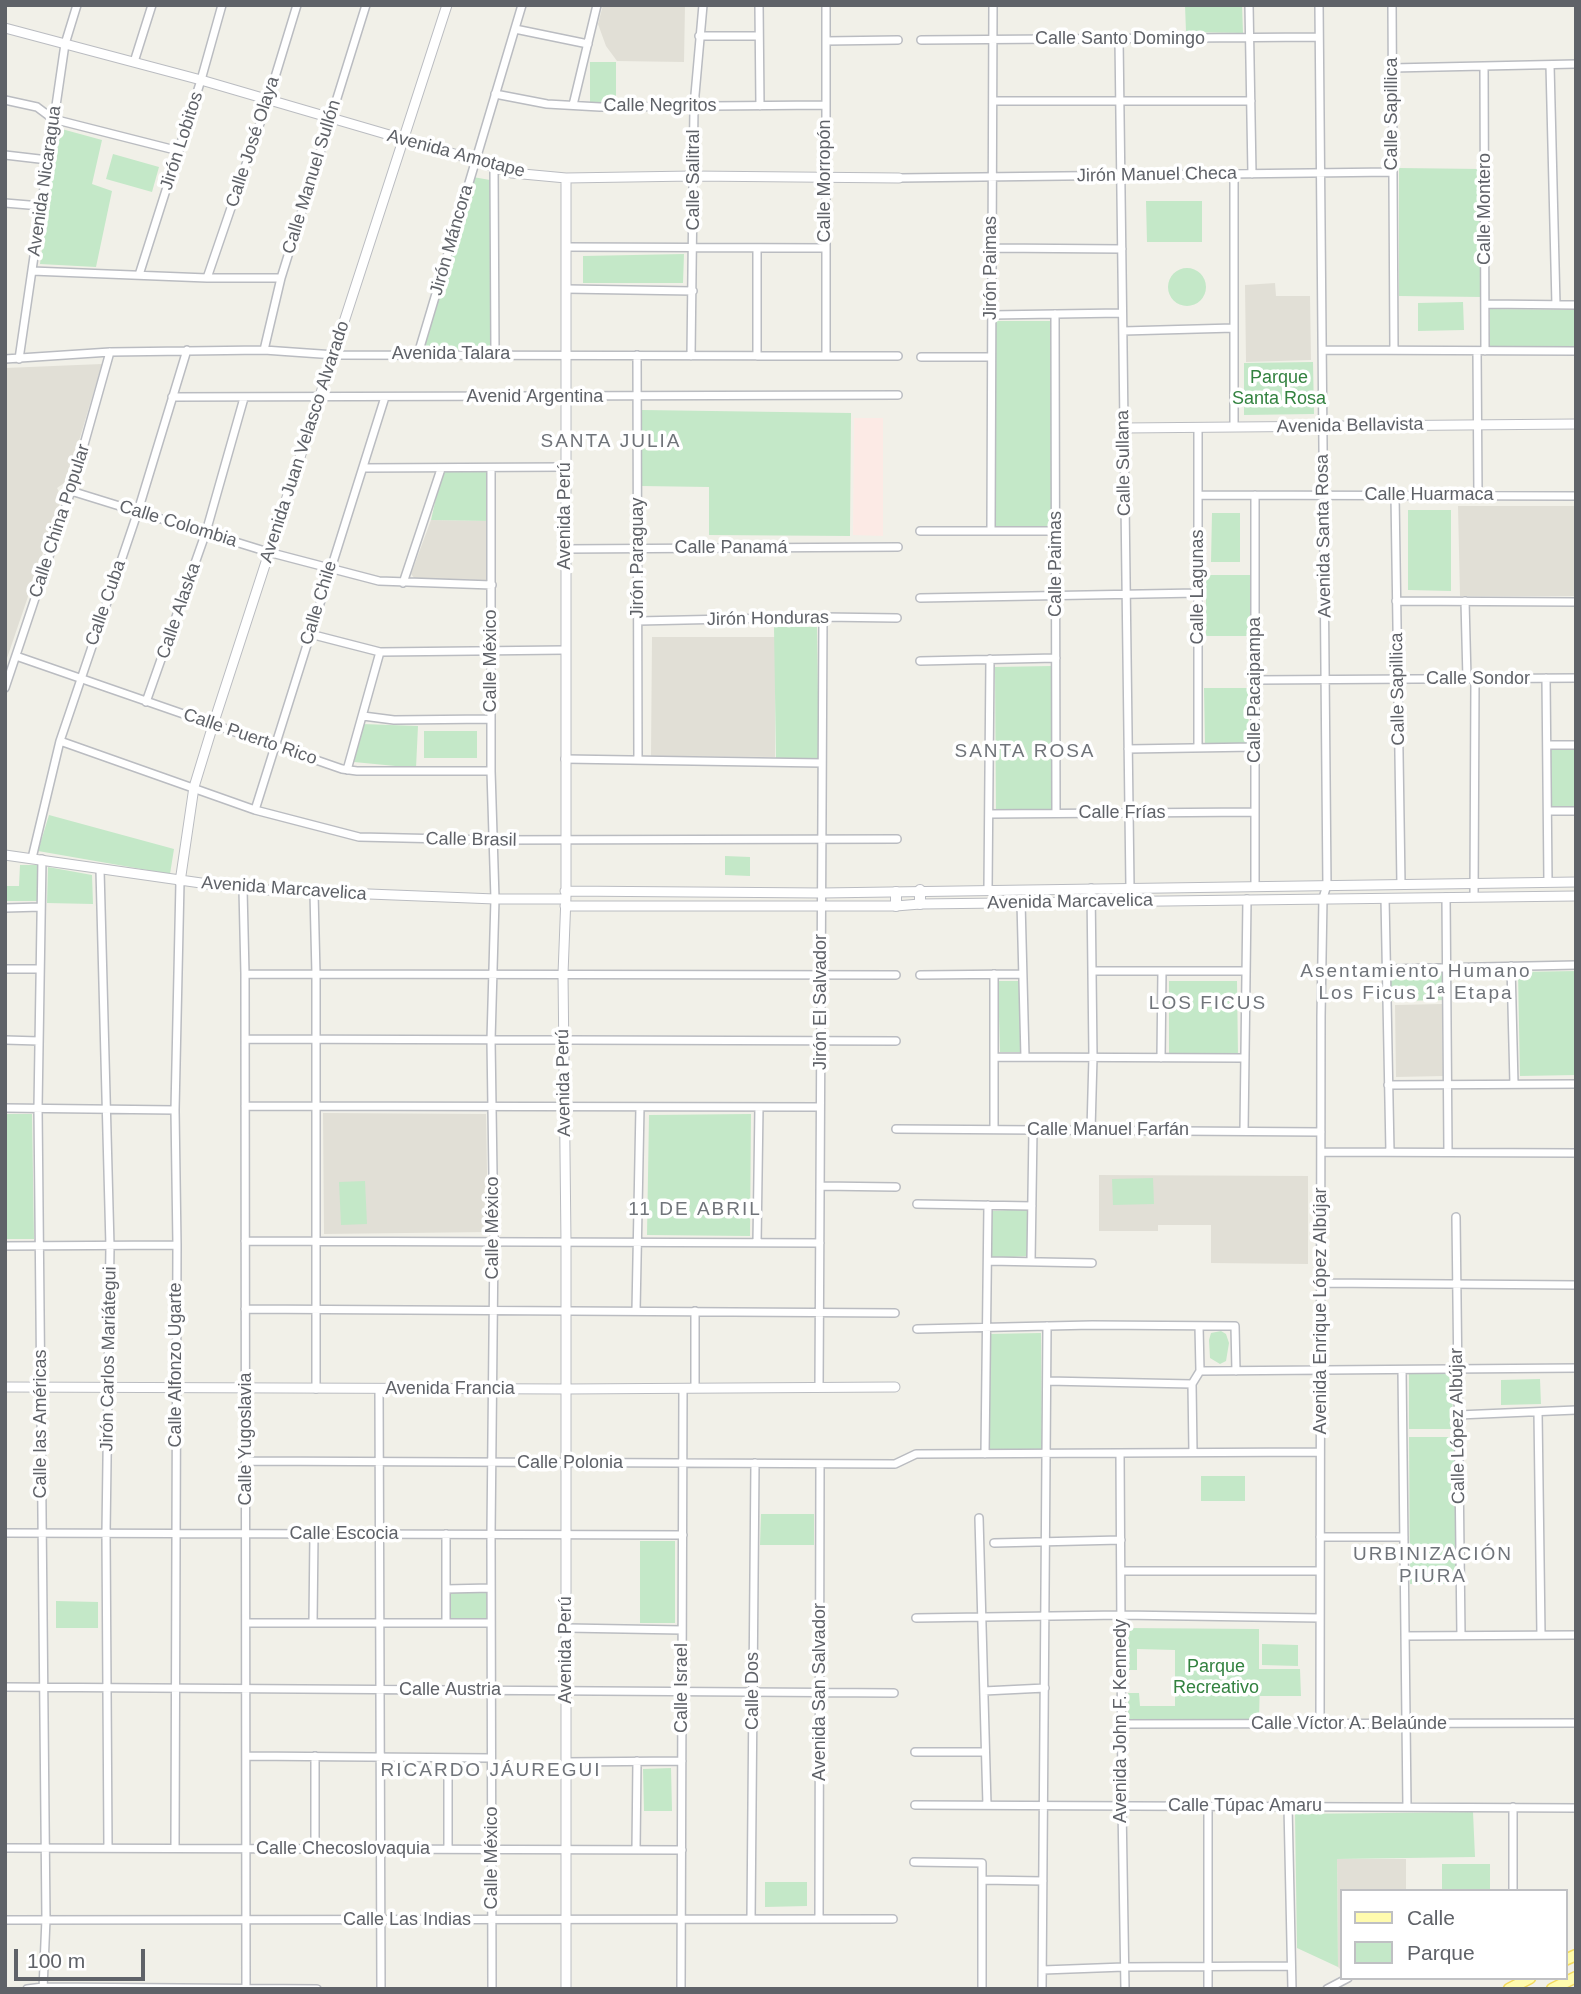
<!DOCTYPE html>
<html>
<head>
<meta charset="utf-8">
<style>
	body { margin:0 }
	#map { position:relative; width:1581px; height:1994px; overflow:hidden; background:#f1f0e8; font-family:Arial,sans-serif }
	canvas { display:block }
	.frame { position:absolute; inset:0; border:7px solid #5f6268; pointer-events:none }
	.legend { position:absolute; left:1340px; top:1889px; width:228px; height:91px; box-sizing:border-box; background:#fff; border:2px solid #bfc0c3; margin:0; padding:9px 12px; list-style:none; font-size:21px; color:#5f6268 }
	.legend li { display:flex; align-items:center; gap:14px; height:35px }
	.legend b { width:35px; border:2px solid #bfc0c3 }
	.scale { position:absolute; left:14px; top:1949px; width:131px; height:32px; box-sizing:border-box; border:4px solid #5f6268; border-top:0; padding-left:9px; font-size:21px; line-height:24px; white-space:nowrap; color:#5f6268; -webkit-text-stroke:5px #fff; paint-order:stroke }
</style>
</head>
<body>
<div id="map">
<canvas width="1581" height="1994"></canvas>
<div class="frame"></div>
<ul class="legend">
<li><b style="height:9px;background:#fffbae"></b>Calle</li>
<li><b style="height:19px;background:#c4e8c8"></b>Parque</li>
</ul>
<div class="scale">100 m</div>
</div>
<script>
const ctx = document.querySelector('canvas').getContext('2d');
ctx.lineJoin = 'round';
function fill(path, color) { ctx.fillStyle = color; ctx.fill(path, 'evenodd'); }
const toPath = rows => new Path2D(rows.map(r => 'M' + r).join(''));
function strokePath(path, color, width, dash) { ctx.strokeStyle = color; ctx.lineWidth = width; ctx.lineCap = dash ? 'butt' : 'round'; ctx.setLineDash(dash || []); ctx.stroke(path); }
function label(font, color, halo, rows, align = 'center') {
  ctx.font = font + ' Arial,sans-serif'; ctx.lineWidth = 7; ctx.setLineDash([]); ctx.textBaseline = 'middle'; ctx.strokeStyle = halo; ctx.fillStyle = color; for (const [text, x, y, turn = 0] of rows) {
    ctx.save(); ctx.translate(x, y); ctx.rotate((+turn || 0) * Math.PI / 180); ctx.textAlign = isNaN(turn) ? turn : align; if (halo) ctx.strokeText(text, 0, 0); ctx.fillText(text, 0, 0); ctx.restore();
  }
}
const education = toPath([
	[603,5,685,5,684,62,617,61,606,46,598,24],
	[1275,283,1276,296,1310,296,1311,360,1246,362,1245,285],
	[102,364,67,481,57,488,62,497,5,664,5,368],
	[1458,506,1576,506,1576,596,1460,596],
	[431,520,489,521,489,580,415,579,411,574],
	[652,637,775,637,775,757,651,756],
	[1442,1004,1443,1076,1396,1077,1395,1005],
	[323,1113,486,1114,488,1232,324,1234],
	[1099,1175,1308,1176,1308,1264,1211,1263,1211,1225,1158,1225,1158,1231,1099,1231],
	[1337,1859,1406,1859,1406,1891,1341,1891,1341,1970,1338,1967]
]);
const medical = toPath([
	[854,418,883,418,883,536,853,535]
]);
const green = toPath([
	[1185,5,1242,5,1243,33,1186,32],
	[590,62,616,62,616,102,590,102],
	[58,128,102,140,92,184,112,191,96,267,40,264],
	[113,154,159,167,152,192,106,179],
	[1399,168,1482,169,1482,297,1399,296],
	[473,177,490,180,492,351,424,349],
	[1146,201,1202,201,1202,242,1147,242],
	[684,254,683,283,583,283,583,256],
	'1168 287a19 19 0 1 1 38 0a19 19 0 1 1-38 0Z',
	[1463,302,1464,330,1418,331,1418,303],
	[1490,309,1576,310,1576,351,1490,349],
	[996,321,1051,321,1051,528,995,528],
	[1313,362,1314,414,1244,415,1244,363],
	[642,410,851,413,850,536,709,535,709,487,641,486],
	[442,471,489,472,489,521,431,520],
	[1408,510,1451,510,1451,591,1408,590],
	[1212,513,1240,513,1240,562,1211,562],
	[1206,575,1250,575,1250,636,1206,636],
	[774,627,817,627,819,759,776,759],
	[1052,666,1054,812,996,812,995,667],
	[1204,688,1248,688,1249,744,1205,744],
	[362,724,418,726,416,768,354,762],
	[424,731,477,731,477,758,424,758],
	[1549,750,1576,750,1576,809,1551,809],
	[49,815,174,849,170,874,38,851],
	[725,856,750,857,750,876,725,875],
	[20,865,37,865,37,901,5,901,5,886,19,886],
	[48,867,92,875,93,904,47,903],
	[1391,968,1447,969,1448,1000,1391,1001],
	[1576,971,1576,1075,1520,1076,1518,972],
	[998,981,1020,981,1022,1052,1000,1052],
	[1169,981,1237,981,1238,1056,1169,1056],
	[5,1114,32,1114,34,1239,5,1239],
	[751,1114,750,1236,647,1235,649,1115],
	[1153,1178,1154,1204,1113,1205,1112,1179],
	[365,1181,367,1224,341,1225,339,1182],
	[1025,1209,1028,1210,1029,1256,993,1258,991,1256,991,1211],
	[1221,1331,1226,1334,1229,1343,1226,1361,1220,1364,1210,1358,1209,1340,1211,1333],
	[1041,1333,1042,1449,989,1450,988,1334],
	[1409,1373,1452,1374,1453,1429,1409,1429],
	[1540,1379,1541,1404,1501,1405,1501,1380],
	[1409,1437,1456,1437,1457,1584,1410,1584],
	[1201,1476,1245,1476,1245,1501,1201,1501],
	[761,1514,814,1514,814,1545,760,1545],
	[640,1541,675,1541,675,1623,640,1623],
	[451,1590,487,1590,488,1619,451,1620],
	[56,1601,98,1602,98,1628,56,1628],
	[1125,1628,1259,1629,1259,1669,1300,1669,1301,1696,1260,1696,1260,1679,1259,1720,1128,1719,1128,1693,1139,1693,1140,1706,1175,1706,1175,1650,1137,1649,1137,1670,1125,1670],
	[1262,1644,1298,1645,1298,1666,1262,1665],
	[671,1768,672,1811,644,1811,643,1769],
	[1473,1812,1475,1857,1337,1859,1338,1967,1297,1948,1295,1814],
	[1442,1864,1490,1864,1490,1891,1442,1891],
	[765,1882,807,1882,807,1906,765,1907]
]);
const minor = toPath([
	[759,5,760,106],
	[1249,5,1252,174],
	[1319,5,1327,885,1323,898,1321,1016,1320,1725],
	[1392,5,1394,350],
	[515,29,588,44],
	[699,36,759,36],
	[1119,39,1130,887],
	[921,40,1319,37],
	[826,41,898,40],
	[134,62,152,5],
	[1550,65,1556,305],
	[1484,67,1485,351],
	[1392,68,1576,64],
	[495,94,547,104,600,107,825,105],
	[5,100,37,107,53,119,179,151],
	[993,101,1251,101],
	[573,105,597,5],
	[5,155,48,160],
	[494,168,495,354],
	[899,178,1392,172],
	[5,203,41,206],
	[566,247,825,248],
	[991,248,1122,249],
	[32,271,207,278,281,278],
	[139,275,201,80,222,5],
	[207,278,268,100,297,5],
	[566,289,693,291],
	[1485,304,1576,305],
	[1055,314,1056,813],
	[991,315,1122,313],
	[1123,331,1234,328],
	[264,350,281,278,366,5],
	[1323,350,1576,351],
	[1477,351,1478,495],
	[418,354,522,5],
	[637,355,638,760],
	[691,356,694,106,703,5],
	[757,356,757,248],
	[826,356,826,5],
	[921,357,991,357],
	[5,359,110,352,264,350,335,355,898,356],
	[19,359,65,44,77,5],
	[172,397,898,395],
	[1234,427,1234,174],
	[1198,428,1198,747],
	[363,468,565,467],
	[491,468,491,771,495,899,491,1040,494,1242,491,1534,492,1989],
	[71,491,268,552,379,581,492,585],
	[1198,495,1576,496],
	[1255,495,1255,886],
	[1395,495,1401,884],
	[920,531,1056,531],
	[991,531,993,5],
	[565,549,898,547],
	[403,583,441,469],
	[920,598,1198,593],
	[1396,601,1576,602],
	[1465,601,1467,679],
	[638,621,823,617,897,618],
	[310,634,380,652,565,650],
	[16,656,342,769,357,771,491,771],
	[920,661,1056,658],
	[1546,678,1548,882],
	[1255,680,1576,678],
	[5,688,71,491,110,352],
	[146,702,206,532,244,398],
	[363,716,394,720,491,719],
	[60,741,255,810,359,837,492,840,897,839],
	[1547,745,1576,745],
	[1128,749,1255,747],
	[565,759,822,763],
	[347,770,380,652],
	[255,810,385,397],
	[1548,811,1576,811],
	[989,814,1255,812],
	[32,858,60,741,138,511,187,350],
	[42,859,38,1108,46,1919,43,1989],
	[100,870,110,1246,106,1533,108,1848],
	[1091,888,1093,1057,1091,1130],
	[243,889,245,974,246,1989],
	[988,889,990,659],
	[314,893,316,974,316,1389],
	[1446,897,1448,1152],
	[1474,897,1475,679],
	[1385,898,1390,1152],
	[1021,902,1025,1057],
	[5,908,41,907],
	[1511,966,1514,1084],
	[5,969,40,969],
	[1387,969,1576,965],
	[1092,971,1246,971],
	[245,974,896,975],
	[994,974,994,1129],
	[920,975,1022,974],
	[245,1039,896,1041],
	[5,1040,39,1041],
	[996,1057,1244,1058],
	[1161,1058,1162,971],
	[1388,1085,1576,1084],
	[245,1106,820,1107],
	[5,1108,175,1110],
	[896,1129,1321,1132],
	[1244,1131,1247,899],
	[1321,1152,1576,1153],
	[820,1186,896,1187],
	[917,1204,1032,1206],
	[1456,1217,1461,1635],
	[245,1241,820,1243],
	[757,1243,759,1107],
	[5,1246,177,1245],
	[989,1261,1092,1263],
	[1031,1261,1033,1130],
	[1321,1283,1576,1285],
	[245,1309,895,1313],
	[636,1311,640,1107],
	[917,1329,1092,1325,1235,1326,1236,1371],
	[1402,1370,1407,1807],
	[1200,1371,1576,1368],
	[1047,1381,1192,1384],
	[819,1387,823,617],
	[695,1388,695,1311],
	[379,1389,381,1989],
	[1538,1412,1541,1635],
	[1458,1415,1576,1410],
	[1193,1452,1192,1384,1200,1371,1199,1326],
	[1120,1453,1122,1806,1125,1989],
	[985,1454,988,1205],
	[246,1461,895,1464,916,1454,1320,1452],
	[979,1518,987,1805],
	[5,1533,683,1535],
	[1320,1537,1404,1537],
	[994,1543,1121,1540],
	[1121,1571,1320,1571],
	[446,1589,491,1588],
	[916,1618,1121,1615,1320,1618],
	[246,1623,491,1623],
	[313,1623,314,1534],
	[446,1623,446,1534],
	[567,1628,682,1630],
	[1405,1636,1576,1635],
	[5,1687,894,1693],
	[984,1691,1045,1688],
	[1121,1724,1576,1723],
	[915,1752,985,1752],
	[246,1756,491,1758],
	[566,1762,682,1761],
	[915,1805,1576,1808],
	[1288,1806,1292,1989],
	[1513,1807,1513,1891],
	[5,1848,682,1850],
	[175,1848,177,1245,175,1110,180,882],
	[315,1849,315,1756],
	[448,1849,448,1758],
	[636,1850,637,1761],
	[914,1862,982,1863,982,1989],
	[982,1880,1043,1881],
	[751,1919,755,1463],
	[819,1919,820,1464],
	[5,1920,893,1919],
	[1043,1970,1124,1967,1290,1966],
	[27,1989,43,1987,317,1989],
	[681,1989,683,1388],
	[1042,1989,1047,1326],
	[1208,1989,1208,1806],
	[1327,1989,1348,1978]
]);
const tertiary = toPath([
	[5,28,201,80,475,160,512,173,566,178,693,176,899,178],
	[1124,428,1576,424],
	[5,855,243,889,495,899,566,899],
	[180,882,194,787,213,725,447,5],
	[565,891,822,893,1576,882],
	[565,906,896,906,920,904,1576,896],
	[5,1387,566,1389,895,1387],
	[566,1989,566,1242,563,974,566,896,566,178]
]);
const secondary = toPath([
	[920,904,920,890],
	[896,906,896,892]
]);
const primary = toPath([
	[1565,1960,1576,1955],
	[1509,1989,1530,1978],
	[1552,1989,1576,1977]
]);
const streetNames = [
	["Calle Santo Domingo",1120,39],
	["Calle Negritos",660,106],
	["Calle Sapillica",1392,114,-90],
	["Jirón Lobitos",182,141,-72],
	["Calle José Olaya",253,142,-72],
	["Avenida Amotape",456,154,15],
	["Jirón Manuel Checa",1157,175,-1],
	["Calle Manuel Sullón",312,177,-73],
	["Calle Salitral",694,180,-90],
	["Avenida Nicaragua",45,181,-82],
	["Calle Morropón",825,181,-90],
	["Calle Montero",1485,209,-90],
	["Jirón Máncora",452,240,-74],
	["Jirón Paimas",991,268,-90],
	["Avenida Talara",451,354],
	["Avenid Argentina",535,397],
	["Avenida Bellavista",1350,426,-1],
	["Avenida Juan Velasco Alvarado",305,442,-72],
	["Calle Sullana",1124,463,-91],
	["Calle Huarmaca",1429,495],
	["Avenida Perú",565,516,-90],
	["Calle China Popular",60,521,-72],
	["Calle Colombia",178,524,17],
	["Avenida Santa Rosa",1324,536,-91],
	["Calle Panamá",731,548],
	["Jirón Paraguay",638,558,-90],
	["Calle Paimas",1056,564,-90],
	["Calle Lagunas",1198,587,-90],
	["Calle Cuba",106,603,-71],
	["Calle Chile",319,603,-73],
	["Calle Alaska",179,611,-71],
	["Jirón Honduras",768,619,-1],
	["Calle México",491,661,-90],
	["Calle Sondor",1478,679],
	["Calle Sapillica",1398,689,-91],
	["Calle Pacaipampa",1255,690,-90],
	["Calle Puerto Rico",250,737,19],
	["Calle Frías",1122,813],
	["Calle Brasil",471,840,1],
	["Avenida Marcavelica",284,889,4],
	["Avenida Marcavelica",1070,902,-1],
	["Jirón El Salvador",821,1002,-90],
	["Avenida Perú",564,1083,-91],
	["Calle Manuel Farfán",1108,1130],
	["Calle México",493,1228,-90],
	["Avenida Enrique López Albújar",1321,1311,-90],
	["Jirón Carlos Mariátegui",109,1359,-89],
	["Calle Alfonzo Ugarte",176,1365,-90],
	["Avenida Francia",450,1389],
	["Calle las Américas",41,1424,-90],
	["Calle López Albújar",1458,1426,-91],
	["Calle Yugoslavia",246,1439,-90],
	["Calle Polonia",570,1463],
	["Calle Escocia",344,1534],
	["Avenida Perú",566,1650,-90],
	["Calle Israel",682,1688,-90],
	["Calle Austria",450,1690],
	["Calle Dos",753,1691,-90],
	["Avenida San Salvador",820,1692,-90],
	["Avenida John F. Kennedy",1121,1721,-90],
	["Calle Víctor A. Belaúnde",1349,1724],
	["Calle Túpac Amaru",1245,1806],
	["Calle Checoslovaquia",343,1849],
	["Calle México",492,1858,-90],
	["Calle Las Indias",407,1920]
];
const parkNames = [
	["Parque",1279,378],
	["Santa Rosa",1279,399],
	["Parque",1216,1667],
	["Recreativo",1216,1688]
];
const neighbourhoodNames = [
	["SANTA JULIA",611,442],
	["SANTA ROSA",1025,752],
	["Asentamiento Humano",1416,972],
	["Los Ficus 1ª Etapa",1416,994],
	["LOS FICUS",1208,1004],
	["11 DE ABRIL",695,1210],
	["URBINIZACIÓN",1433,1555],
	["PIURA",1433,1577],
	["RICARDO JÁUREGUI",491,1771]
];
fill(education, '#e1dfd6');
fill(medical, '#fceae5');
fill(green, '#c4e8c8');
strokePath(minor, '#babcc1', 10);
strokePath(tertiary, '#babcc1', 11);
strokePath(secondary, '#bbbdc3', 12);
strokePath(primary, '#f3da5f', 13);
strokePath(minor, '#fff', 7);
strokePath(tertiary, '#fff', 9);
strokePath(secondary, '#fff', 10);
strokePath(primary, '#fffbae', 10);
label('18px', '#5f6268', '#fff', streetNames);
label('18px', '#338240', '#fff', parkNames);
ctx.letterSpacing = '2px';
label('19px', '#70747a', '#fff', neighbourhoodNames);
ctx.letterSpacing = '0px';
</script>
</body>
</html>
